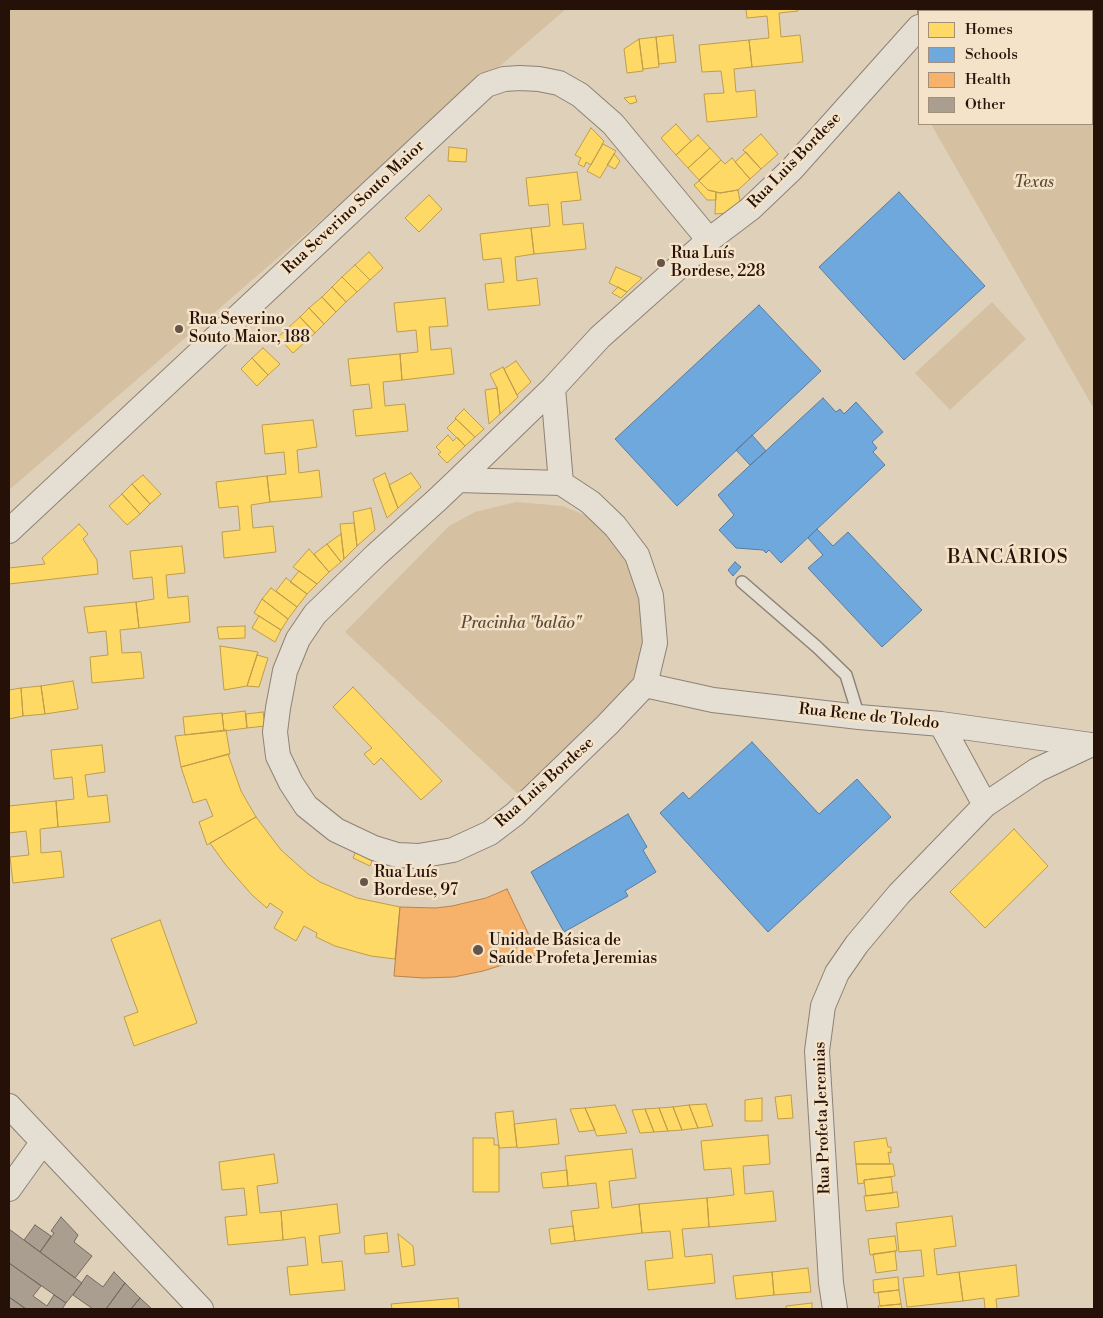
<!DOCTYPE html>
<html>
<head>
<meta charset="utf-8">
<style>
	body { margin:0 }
	#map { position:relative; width:1103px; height:1318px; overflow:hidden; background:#dfd0ba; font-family:"Libre Bodoni",serif }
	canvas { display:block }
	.frame { position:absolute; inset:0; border:10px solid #251108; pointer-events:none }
	.legend { position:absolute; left:918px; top:10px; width:175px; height:115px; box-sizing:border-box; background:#f4e3c8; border:1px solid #a18f7b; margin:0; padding:6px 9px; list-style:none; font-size:15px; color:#251108 }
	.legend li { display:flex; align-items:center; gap:10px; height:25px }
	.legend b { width:25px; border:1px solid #a18f7b }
</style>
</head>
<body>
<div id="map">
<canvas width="1103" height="1318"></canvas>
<div class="frame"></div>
<ul class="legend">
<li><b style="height:14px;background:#ffd966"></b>Homes</li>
<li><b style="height:14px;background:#6fa8dc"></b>Schools</li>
<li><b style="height:14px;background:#f6b26b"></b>Health</li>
<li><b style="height:14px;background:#aa9e90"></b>Other</li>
</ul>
</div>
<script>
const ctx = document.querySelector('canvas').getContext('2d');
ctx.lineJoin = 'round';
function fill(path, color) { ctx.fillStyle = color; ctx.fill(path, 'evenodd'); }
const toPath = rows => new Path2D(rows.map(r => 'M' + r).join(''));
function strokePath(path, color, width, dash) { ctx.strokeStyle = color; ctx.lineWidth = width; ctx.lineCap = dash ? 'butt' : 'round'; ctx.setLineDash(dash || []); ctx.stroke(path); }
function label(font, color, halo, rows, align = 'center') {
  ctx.font = font + ' "Libre Bodoni",serif'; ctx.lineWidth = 5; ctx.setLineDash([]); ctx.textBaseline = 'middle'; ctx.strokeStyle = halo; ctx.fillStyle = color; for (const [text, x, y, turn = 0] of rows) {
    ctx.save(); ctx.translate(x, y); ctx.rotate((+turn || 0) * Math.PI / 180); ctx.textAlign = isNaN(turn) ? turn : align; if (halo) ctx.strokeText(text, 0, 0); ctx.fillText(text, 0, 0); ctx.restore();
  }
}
const green = toPath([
	[9,9,566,9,9,490],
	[987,9,1094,9,1094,409,931,124,1092,124,1092,11,988,11],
	[992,302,1026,339,950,410,915,373],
	[516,502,563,506,596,520,622,544,647,612,642,648,632,682,519,795,345,632,449,526,475,512]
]);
const homes = toPath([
	[746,9,797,9,798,11,779,13,781,37,800,35,803,62,752,67,749,40,769,38,767,16,747,18,746,9],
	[673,35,676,62,659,64,656,37,673,35],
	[656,37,659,67,643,69,639,39,656,37],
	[639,39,643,71,627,73,624,49,639,39],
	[749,40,752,67,734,69,736,92,755,90,757,117,707,122,704,94,724,93,721,71,702,72,699,45,749,40],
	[635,96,637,102,630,104,624,98,635,96],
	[676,124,691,141,676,155,661,138,676,124],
	[591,128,604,141,591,165,586,162,584,167,578,164,581,158,575,155,591,128],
	[761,134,778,154,761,169,743,150,761,134],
	[698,135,710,148,688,168,676,155,698,135],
	[603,144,616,151,600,178,587,171,603,144],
	[449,147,467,149,466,162,448,161,449,147],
	[710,148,721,160,699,180,688,168,710,148],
	[746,152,761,169,750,179,735,162,746,152],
	[614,154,620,161,615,169,607,165,614,154],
	[732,158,750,179,738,190,720,193,708,190,699,181,721,160,725,164,732,158],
	[577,172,581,200,561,202,563,225,583,223,586,249,534,254,531,228,550,226,548,204,529,206,526,178,577,172],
	[699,181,708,190,716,192,716,200,707,200,694,185,699,181],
	[738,190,742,212,715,214,716,192,720,193,738,190],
	[429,195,442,209,419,232,405,218,429,195],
	[531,228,534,254,515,257,517,281,537,278,540,305,488,310,485,284,504,282,501,258,483,260,480,234,531,228],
	[369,252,383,268,370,280,355,265,369,252],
	[355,265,370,280,357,292,342,277,355,265],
	[616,267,642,278,627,292,609,283,616,267],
	[342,277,357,292,346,302,332,287,342,277],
	[332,287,346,302,336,312,322,297,332,287],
	[618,287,627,292,621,298,612,293,618,287],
	[322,297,336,312,324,324,309,308,322,297],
	[445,298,448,326,429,327,431,350,451,348,454,374,402,380,400,354,418,352,416,330,397,332,394,303,445,298],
	[309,308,324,324,315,333,300,317,309,308],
	[300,317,315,333,303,344,288,328,300,317],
	[288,328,303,344,293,353,278,337,288,328],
	[263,348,280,364,268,375,252,358,263,348],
	[400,354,402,380,383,382,385,406,405,404,408,431,356,436,353,410,372,408,369,384,351,386,348,359,400,354],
	[252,358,268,375,257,386,241,369,252,358],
	[516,361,531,382,517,395,504,369,516,361],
	[503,367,518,397,500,414,497,388,490,374,503,367],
	[497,388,500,414,489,424,485,390,497,388],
	[464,409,484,429,475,437,455,418,464,409],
	[456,419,475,437,465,446,447,428,456,419],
	[313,420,317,447,297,450,299,473,319,470,322,497,270,502,267,476,286,474,284,452,265,454,262,425,313,420],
	[448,435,453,441,457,437,465,446,447,463,438,454,441,452,436,447,448,435],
	[385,473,398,508,387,518,373,479,385,473],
	[411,473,421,487,398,508,389,485,411,473],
	[143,475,161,494,150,504,132,484,143,475],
	[267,476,270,502,251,505,253,528,273,526,276,552,224,558,222,532,240,530,238,506,219,508,216,482,267,476],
	[132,484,150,504,140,514,122,494,132,484],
	[122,494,140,514,127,525,109,506,122,494],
	[371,508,375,530,357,546,353,512,371,508],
	[354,523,357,546,344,559,340,524,354,523],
	[79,524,88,534,83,539,97,560,98,574,9,584,9,568,45,564,42,558,79,524],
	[341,534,344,559,341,562,327,544,341,534],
	[327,544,341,562,329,572,314,554,327,544],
	[182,546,185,573,166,575,168,598,188,596,190,622,139,628,136,602,154,599,152,577,133,579,130,551,182,546],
	[309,549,329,572,317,584,293,567,309,549],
	[299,571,317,584,307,594,290,582,299,571],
	[286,578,307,594,297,607,276,591,286,578],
	[271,588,297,607,288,619,262,599,271,588],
	[262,599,288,619,281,630,254,613,262,599],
	[136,602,139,628,120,630,122,653,141,652,144,678,92,683,90,657,108,655,106,631,88,633,84,607,136,602],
	[259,616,281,630,275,642,252,628,259,616],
	[245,626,245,638,219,639,217,627,245,626],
	[220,646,258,652,247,686,224,690,220,646],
	[257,655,268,658,259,687,247,686,257,655],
	[73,681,78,709,45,714,41,686,73,681],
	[41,686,45,714,23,716,21,688,41,686],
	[353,687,442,781,421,800,381,758,374,765,364,754,372,748,333,707,353,687],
	[21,688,23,716,9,719,9,690,21,688],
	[245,711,247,728,224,731,222,714,245,711],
	[263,712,265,726,247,728,246,714,263,712],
	[222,713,224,731,185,735,183,717,222,713],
	[226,730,230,754,181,767,175,736,226,730],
	[102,745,105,772,85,775,88,797,107,795,110,822,58,827,56,801,74,799,72,777,54,779,51,750,102,745],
	[228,754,241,791,256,817,207,845,199,822,213,816,206,799,193,803,181,767,228,754],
	[56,801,58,827,40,829,41,853,61,851,64,877,13,883,10,857,29,855,26,831,9,833,9,806,56,801],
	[256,817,281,850,308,874,320,882,357,898,400,907,395,959,371,956,335,946,316,937,317,933,304,926,296,941,274,928,283,912,270,903,267,908,252,895,225,864,210,843,256,817],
	[1014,829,1048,866,985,928,950,892,1014,829],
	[356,851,373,859,370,866,353,858,356,851],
	[160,920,197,1023,134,1046,124,1017,138,1012,111,939,160,920],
	[791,1095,793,1118,778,1119,775,1097,791,1095],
	[762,1098,762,1121,745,1121,745,1100,762,1098],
	[706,1104,713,1126,698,1128,689,1105,706,1104],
	[615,1105,627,1133,597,1136,585,1108,615,1105],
	[689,1105,698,1128,682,1130,673,1107,689,1105],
	[673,1107,682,1130,668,1131,659,1108,673,1107],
	[585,1108,595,1130,579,1132,570,1109,585,1108],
	[659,1108,668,1131,654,1132,645,1109,659,1108],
	[645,1109,654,1132,640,1133,632,1110,645,1109],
	[513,1111,517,1147,499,1148,495,1113,513,1111],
	[556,1119,559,1144,517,1148,514,1124,556,1119],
	[768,1135,770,1164,743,1166,745,1194,773,1191,776,1221,709,1227,707,1198,734,1195,731,1168,704,1170,701,1141,768,1135],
	[473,1138,494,1138,494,1145,499,1145,499,1192,473,1192,473,1138],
	[886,1138,888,1147,891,1147,891,1153,888,1152,890,1164,856,1164,854,1142,886,1138],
	[632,1149,636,1178,609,1181,612,1208,639,1204,642,1233,575,1241,571,1211,599,1208,596,1183,568,1186,565,1156,632,1149],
	[274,1154,278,1183,257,1186,260,1213,281,1211,283,1240,228,1245,225,1217,247,1215,244,1188,222,1190,219,1162,274,1154],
	[856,1164,893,1164,895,1176,864,1180,864,1183,858,1184,856,1164],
	[567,1170,568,1186,543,1188,541,1173,567,1170],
	[891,1177,893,1193,866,1196,864,1180,891,1177],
	[897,1192,899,1207,866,1211,864,1196,897,1192],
	[707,1198,709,1227,682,1229,685,1257,712,1254,715,1283,648,1290,645,1261,673,1258,670,1231,642,1233,639,1204,707,1198],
	[337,1204,340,1233,319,1236,322,1263,342,1261,345,1290,290,1295,287,1267,308,1265,305,1237,283,1240,281,1211,337,1204],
	[952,1216,956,1246,934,1249,937,1275,959,1272,963,1301,907,1307,903,1278,924,1276,921,1250,899,1252,896,1223,952,1216],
	[573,1226,575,1241,551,1244,549,1229,573,1226],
	[387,1233,389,1252,365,1254,364,1236,387,1233],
	[398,1234,413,1246,415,1265,402,1267,398,1234],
	[895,1236,897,1251,870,1255,868,1239,895,1236],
	[895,1251,897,1270,876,1273,873,1254,895,1251],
	[1016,1265,1019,1296,996,1299,997,1309,985,1309,984,1298,963,1301,959,1272,1016,1265],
	[808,1268,811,1292,774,1295,772,1272,808,1268],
	[772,1272,774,1295,736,1299,733,1276,772,1272],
	[898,1277,899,1290,874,1293,873,1280,898,1277],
	[899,1290,901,1304,880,1306,878,1292,899,1290],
	[458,1298,459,1309,392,1309,391,1304,458,1298],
	[812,1303,812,1309,786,1309,786,1306,812,1303],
	[901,1304,902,1309,879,1309,878,1306,901,1304]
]);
const schools = toPath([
	[899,192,985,286,904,360,819,267,899,192],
	[759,305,821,371,677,506,615,439,759,305],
	[823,398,836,412,840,409,844,414,856,402,883,432,872,442,877,448,873,452,885,465,781,563,769,550,766,553,763,550,736,548,719,530,734,515,718,495,823,398],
	[752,435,766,451,750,465,736,450,752,435],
	[817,529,833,546,848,532,922,610,882,647,808,568,823,555,808,538,817,529],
	[735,562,741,567,733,576,728,570,735,562],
	[752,742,819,814,857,779,891,817,768,932,660,813,683,792,689,799,752,742],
	[628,814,647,847,643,850,656,872,625,891,628,896,564,932,531,872,628,814]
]);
const health = toPath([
	[507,889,538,954,531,957,530,954,509,963,483,971,454,977,424,978,394,976,400,907,436,908,452,906,486,898,507,889]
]);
const building = toPath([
	[61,1217,78,1235,74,1242,92,1256,75,1278,40,1252,54,1233,51,1231,61,1217],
	[35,1225,51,1236,40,1252,24,1240,35,1225],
	[9,1229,82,1283,66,1303,9,1263,9,1229],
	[9,1263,41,1286,33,1296,47,1306,54,1295,66,1303,62,1309,26,1309,9,1297,9,1263],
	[114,1272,125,1283,106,1309,93,1309,73,1295,87,1275,103,1287,114,1272],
	[125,1283,140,1298,131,1309,106,1309,125,1283],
	[9,1297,26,1309,9,1309,9,1297],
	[140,1298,152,1309,131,1309,140,1298]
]);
const lane = toPath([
	[742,582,817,647,846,675,859,717]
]);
const street = toPath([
	[930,11,932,9],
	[553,388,561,483],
	[458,480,561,483,590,502,615,526,637,555,651,596,655,643,645,685,607,725,515,814,490,833,453,850,419,856,397,855,374,848,336,830,306,806,291,783,278,756,275,732,278,708,285,671,298,639,315,614,376,555,437,500,458,480,553,388,600,337,709,240,750,209,792,169,919,27],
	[9,531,486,85,504,79,520,78,539,79,559,83,580,95,613,124,709,240],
	[645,685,713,700,859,717,941,724,1091,745],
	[941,724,985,805],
	[9,1106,201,1309],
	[9,1189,42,1143],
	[835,1309,831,1283,817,1051,823,1006,837,973,857,944,899,894,985,805,1037,770,1090,745]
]);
const markers = [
	[661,263,5,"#665446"],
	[179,329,5,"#665446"],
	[364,882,5,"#665446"],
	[478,950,6,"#665446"]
];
const streetNames = [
	["Rua Luis Bordese",795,161,-46],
	["Rua Severino Souto Maior",354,208,-43],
	["Rua Rene de Toledo",869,717,6],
	["Rua Luis Bordese",545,783,-42],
	["Rua Profeta Jeremias",823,1118,-92]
];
const parkNames = [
	["Texas",1034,183],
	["Pracinha \"balão\"",521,624]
];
const poiNames = [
	["Rua Luís",671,254],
	["Bordese, 228",671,272],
	["Rua Severino",189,320],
	["Souto Maior, 188",189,338],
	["Rua Luís",374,873],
	["Bordese, 97",374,891],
	["Unidade Básica de",489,941],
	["Saúde Profeta Jeremias",489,959]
];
const quarterNames = [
	["BANCÁRIOS",1008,558]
];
fill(green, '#d5c0a2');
fill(homes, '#ffd966');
strokePath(homes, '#be9d4a', 1);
fill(schools, '#6fa8dc');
strokePath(schools, '#597b9c', 1);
fill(health, '#f6b26b');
strokePath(health, '#b7824d', 1);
fill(building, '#aa9e90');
strokePath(building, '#74695d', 1);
strokePath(lane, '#8e8275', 14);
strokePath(street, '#8e8275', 26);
strokePath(lane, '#e5ded2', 11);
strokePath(street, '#e5ded2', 24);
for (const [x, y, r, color] of markers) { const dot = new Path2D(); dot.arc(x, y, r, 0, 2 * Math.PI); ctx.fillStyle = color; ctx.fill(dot); strokePath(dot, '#f4e3c8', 2); }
label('16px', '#251108', '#f4e3c8', streetNames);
label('italic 16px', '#5f4a37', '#f4e3c8', parkNames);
label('16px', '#251108', '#f4e3c8', poiNames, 'left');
ctx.letterSpacing = '1px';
label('19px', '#251108', '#f4e3c8', quarterNames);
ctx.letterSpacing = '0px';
</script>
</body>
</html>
